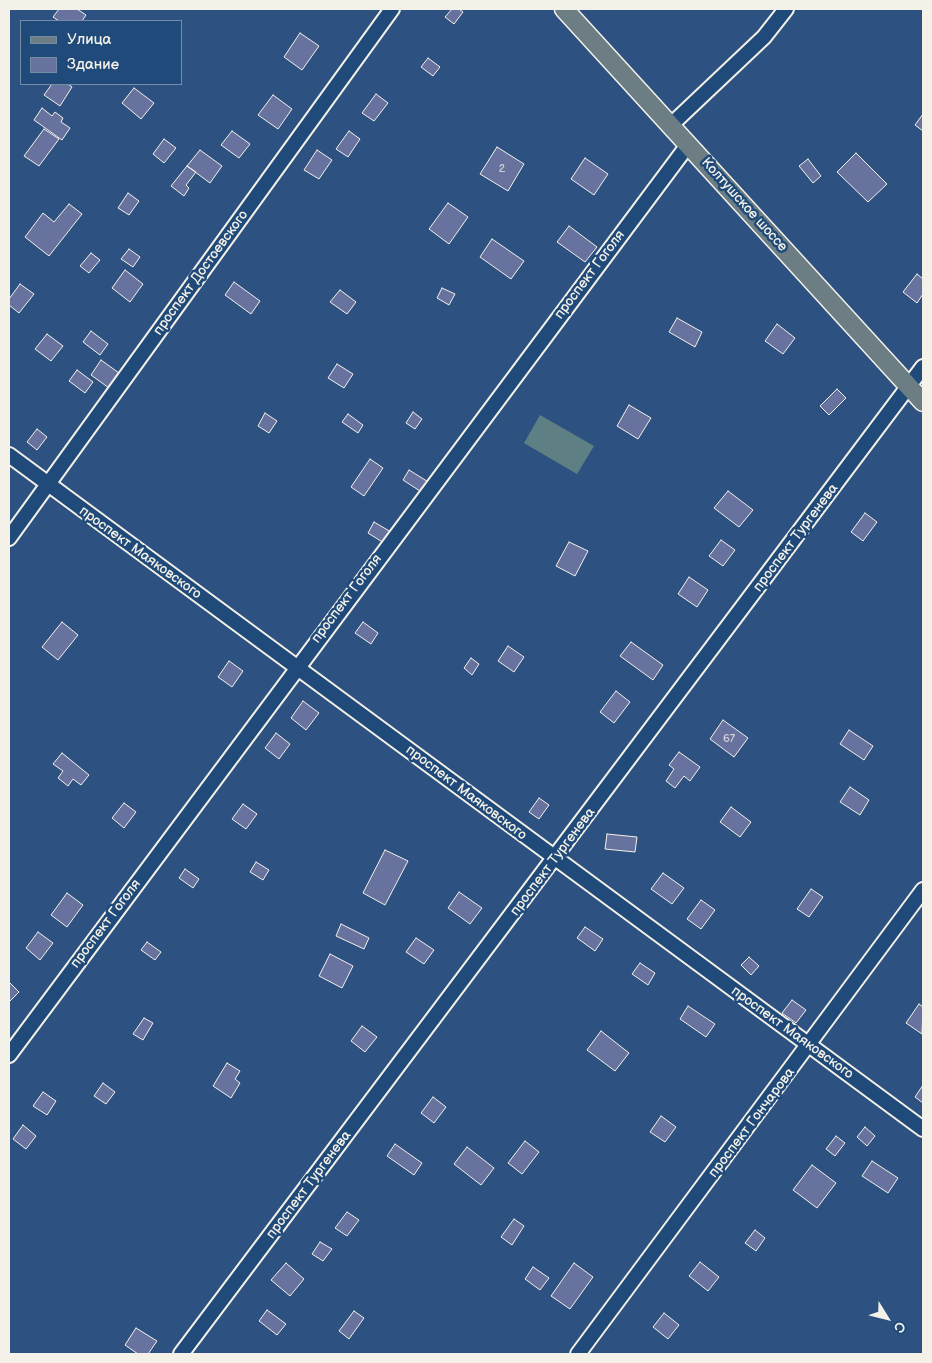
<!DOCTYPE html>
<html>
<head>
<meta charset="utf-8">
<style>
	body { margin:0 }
	#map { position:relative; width:932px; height:1363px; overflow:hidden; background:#2d5281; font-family:"Balsamiq Sans",sans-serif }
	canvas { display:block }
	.frame { position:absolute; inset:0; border:10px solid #f4f1e8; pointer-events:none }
	.legend { position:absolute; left:20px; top:20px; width:162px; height:65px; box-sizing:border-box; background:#1f4a7a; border:1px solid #748da6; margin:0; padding:6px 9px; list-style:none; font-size:15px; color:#f4f1e8 }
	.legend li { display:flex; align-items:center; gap:10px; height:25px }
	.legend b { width:25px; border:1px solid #748da6 }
	.north { position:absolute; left:862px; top:1293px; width:50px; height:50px; -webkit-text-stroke:4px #1f4a7a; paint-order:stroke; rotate:126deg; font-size:14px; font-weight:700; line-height:20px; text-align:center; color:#f4f1e8 }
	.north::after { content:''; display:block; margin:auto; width:18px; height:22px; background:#f4f1e8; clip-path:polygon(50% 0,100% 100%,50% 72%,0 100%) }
</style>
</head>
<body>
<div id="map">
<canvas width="932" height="1363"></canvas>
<div class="frame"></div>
<ul class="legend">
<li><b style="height:6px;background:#6c7e84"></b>Улица</li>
<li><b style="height:14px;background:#67729e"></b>Здание</li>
</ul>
<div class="north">С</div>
</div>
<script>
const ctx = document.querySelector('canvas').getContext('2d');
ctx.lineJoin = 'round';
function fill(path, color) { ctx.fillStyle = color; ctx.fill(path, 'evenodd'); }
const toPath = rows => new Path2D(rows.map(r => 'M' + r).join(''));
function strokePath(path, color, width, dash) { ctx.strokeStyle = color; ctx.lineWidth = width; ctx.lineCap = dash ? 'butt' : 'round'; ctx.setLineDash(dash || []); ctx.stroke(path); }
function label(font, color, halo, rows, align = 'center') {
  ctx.font = font + ' "Balsamiq Sans",sans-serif'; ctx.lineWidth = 5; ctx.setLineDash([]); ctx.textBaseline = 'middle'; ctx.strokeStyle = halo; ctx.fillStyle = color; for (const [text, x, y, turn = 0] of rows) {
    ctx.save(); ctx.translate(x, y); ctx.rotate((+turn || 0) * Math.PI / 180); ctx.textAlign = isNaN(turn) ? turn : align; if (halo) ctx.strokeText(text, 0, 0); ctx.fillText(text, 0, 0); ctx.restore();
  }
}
const green = toPath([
	[540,415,594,446,577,474,524,443]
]);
const building = toPath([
	[59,9,77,9,86,15,82,21,59,21,53,17,59,9],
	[452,9,459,9,463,12,454,24,445,17,452,9],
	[300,33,319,46,302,70,284,57,300,33],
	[428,58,440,67,433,76,421,67,428,58],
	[52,84,68,84,72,87,60,106,44,95,52,84],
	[134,88,154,103,141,119,122,103,134,88],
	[376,94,388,103,374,121,362,113,376,94],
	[273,95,292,109,278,129,258,115,273,95],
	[42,108,52,116,55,112,63,118,61,122,70,128,62,140,34,120,42,108],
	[923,114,923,131,915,125,923,114],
	[44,129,59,139,39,166,24,156,44,129],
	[232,131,250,144,239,158,221,145,232,131],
	[349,131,360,139,348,157,336,149,349,131],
	[164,139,176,148,164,163,153,154,164,139],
	[497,147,524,164,508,191,480,174,497,147],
	[200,150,222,166,210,183,187,166,200,150],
	[317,150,332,160,319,179,304,170,317,150],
	[856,153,887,184,868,202,837,172,856,153],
	[585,158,608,174,594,195,571,179,585,158],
	[808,159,821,176,813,183,799,166,808,159],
	[187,166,196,172,186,185,189,188,184,196,171,186,187,166],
	[128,193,139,201,129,215,118,208,128,193],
	[448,203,468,217,449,244,429,229,448,203],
	[69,204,82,214,49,256,25,237,43,213,54,222,69,204],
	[569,226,597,247,585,262,557,242,569,226],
	[492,239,524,261,511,279,480,257,492,239],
	[129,249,140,257,133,267,121,259,129,249],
	[91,253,100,260,89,273,80,266,91,253],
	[125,270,143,284,130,302,112,288,125,270],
	[917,274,923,279,923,294,917,303,903,292,917,274],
	[234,282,260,301,251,314,225,295,234,282],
	[20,284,34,294,19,313,9,305,9,299,20,284],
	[442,288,455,294,449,305,437,298,442,288],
	[340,290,356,302,347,314,330,302,340,290],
	[677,318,702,332,695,347,669,332,677,318],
	[777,324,795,338,783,354,765,341,777,324],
	[91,331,108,344,100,355,83,342,91,331],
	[47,334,63,346,51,361,35,349,47,334],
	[101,360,119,373,109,388,91,375,101,360],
	[337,364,353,374,344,388,328,378,337,364],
	[77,370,93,382,85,393,69,381,77,370],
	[837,389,846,398,829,415,820,406,837,389],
	[629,405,651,418,638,439,617,426,629,405],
	[413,412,422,419,415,429,406,423,413,412],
	[265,413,277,421,269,433,258,426,265,413],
	[348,414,363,425,358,433,342,422,348,414],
	[37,429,47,437,37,450,27,442,37,429],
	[370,459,383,468,364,496,351,487,370,459],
	[409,470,430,483,423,493,403,480,409,470],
	[728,491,753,510,739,527,714,508,728,491],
	[865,513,877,522,863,541,851,532,865,513],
	[374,522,391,532,384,543,368,533,374,522],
	[721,540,735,550,723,566,709,556,721,540],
	[569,542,588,551,575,576,556,566,569,542],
	[689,577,708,590,697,607,678,594,689,577],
	[62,622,78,635,58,660,42,647,62,622],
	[363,622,378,633,371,644,355,633,363,622],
	[631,642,663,665,653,680,620,656,631,642],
	[508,646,524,657,514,672,498,661,508,646],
	[471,658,479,664,472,675,464,668,471,658],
	[229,661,243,671,232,687,218,677,229,661],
	[616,691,630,702,614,723,600,712,616,691],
	[303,701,319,713,306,730,291,718,303,701],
	[723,720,748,738,734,757,710,739,723,720],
	[849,730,873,746,864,760,840,744,849,730],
	[276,733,290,744,279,759,265,748,276,733],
	[679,752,700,767,690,781,684,776,675,788,666,781,674,769,669,765,679,752],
	[62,753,89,775,81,785,73,779,68,786,58,778,63,771,53,764,62,753],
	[850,787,869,800,860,815,840,802,850,787],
	[539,798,549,805,539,819,529,812,539,798],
	[124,803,136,812,124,828,112,818,124,803],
	[243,804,257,814,246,829,232,819,243,804],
	[731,807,751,822,740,837,720,822,731,807],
	[607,834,637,837,635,852,605,849,607,834],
	[385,850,408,861,385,905,363,893,385,850],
	[256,862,269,870,263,880,250,872,256,862],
	[185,869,199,879,193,888,179,878,185,869],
	[663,873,684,888,672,904,651,889,663,873],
	[811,889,823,897,809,917,797,909,811,889],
	[459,892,482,908,470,924,448,908,459,892],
	[67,893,83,905,67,927,51,915,67,893],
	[701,900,715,910,701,929,687,919,701,900],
	[341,924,369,938,364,949,336,936,341,924],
	[585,927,603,939,595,951,577,938,585,927],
	[38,932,53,943,40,960,26,948,38,932],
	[416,938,434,950,424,964,406,952,416,938],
	[147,942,161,952,155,960,141,950,147,942],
	[330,954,353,966,342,988,319,976,330,954],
	[749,957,759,966,751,975,741,965,749,957],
	[640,963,655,973,648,985,632,974,640,963],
	[9,982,19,992,9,1002,9,982],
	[792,1000,806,1010,796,1023,782,1013,792,1000],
	[919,1004,923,1007,922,1034,906,1023,919,1004],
	[688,1006,715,1024,706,1037,680,1019,688,1006],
	[144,1018,153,1023,143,1040,133,1034,144,1018],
	[362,1026,377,1037,365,1052,351,1041,362,1026],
	[601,1031,629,1053,615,1071,587,1050,601,1031],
	[227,1063,240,1071,235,1079,240,1083,231,1098,213,1086,227,1063],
	[103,1083,115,1092,106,1104,94,1096,103,1083],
	[923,1085,923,1103,915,1097,923,1085],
	[43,1092,56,1101,47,1115,33,1106,43,1092],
	[433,1097,446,1107,434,1123,421,1113,433,1097],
	[661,1116,676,1127,665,1142,650,1132,661,1116],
	[23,1125,36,1136,26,1149,13,1139,23,1125],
	[865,1127,875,1136,867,1146,857,1137,865,1127],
	[836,1136,845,1143,835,1156,826,1149,836,1136],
	[525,1141,539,1152,522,1174,508,1163,525,1141],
	[395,1144,422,1163,414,1175,387,1156,395,1144],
	[467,1147,494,1168,481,1185,454,1164,467,1147],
	[872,1161,898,1178,888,1193,862,1176,872,1161],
	[812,1165,836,1183,817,1208,793,1190,812,1165],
	[347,1212,359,1220,347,1236,335,1228,347,1212],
	[514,1219,524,1226,512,1245,501,1237,514,1219],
	[755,1230,765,1238,756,1251,745,1243,755,1230],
	[320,1242,332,1249,323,1261,312,1254,320,1242],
	[700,1262,719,1277,708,1291,689,1276,700,1262],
	[286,1263,304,1279,290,1296,271,1280,286,1263],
	[574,1263,593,1277,570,1309,551,1296,574,1263],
	[533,1267,549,1278,540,1290,525,1279,533,1267],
	[267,1310,286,1324,277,1335,259,1321,267,1310],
	[354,1311,364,1318,349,1339,339,1331,354,1311],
	[664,1313,679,1325,668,1339,653,1327,664,1313],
	[136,1328,157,1341,148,1354,138,1354,125,1345,136,1328]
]);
const minor = toPath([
	[671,125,764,37,786,9],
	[9,455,923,1129],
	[9,538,392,9],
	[9,1055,688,145],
	[181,1354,923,367],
	[578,1354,923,890]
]);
const major = toPath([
	[564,9,923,402]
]);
const numberNames = [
	["2",502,169],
	["67",729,739]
];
const streetNames = [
	["Колтушское шоссе",744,205,48],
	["проспект Достоевского",201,273,-54],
	["проспект Гоголя",590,275,-53],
	["проспект Тургенева",796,538,-53],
	["проспект Маяковского",140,553,36],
	["проспект Гоголя",347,599,-53],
	["проспект Маяковского",466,793,37],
	["проспект Тургенева",553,862,-53],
	["проспект Гоголя",106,924,-53],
	["проспект Маяковского",792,1033,36],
	["проспект Гончарова",752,1123,-53],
	["проспект Тургенева",309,1185,-53]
];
fill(green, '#5e8084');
fill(building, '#67729e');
strokePath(building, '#f4f1e8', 1);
strokePath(minor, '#f4f1e8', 18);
strokePath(major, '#f4f1e8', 21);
strokePath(minor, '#1f4a7a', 14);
strokePath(major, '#6c7e84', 18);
label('11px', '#d1d1d6', null, numberNames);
label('14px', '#f4f1e8', '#1f4a7a', streetNames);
</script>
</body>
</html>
